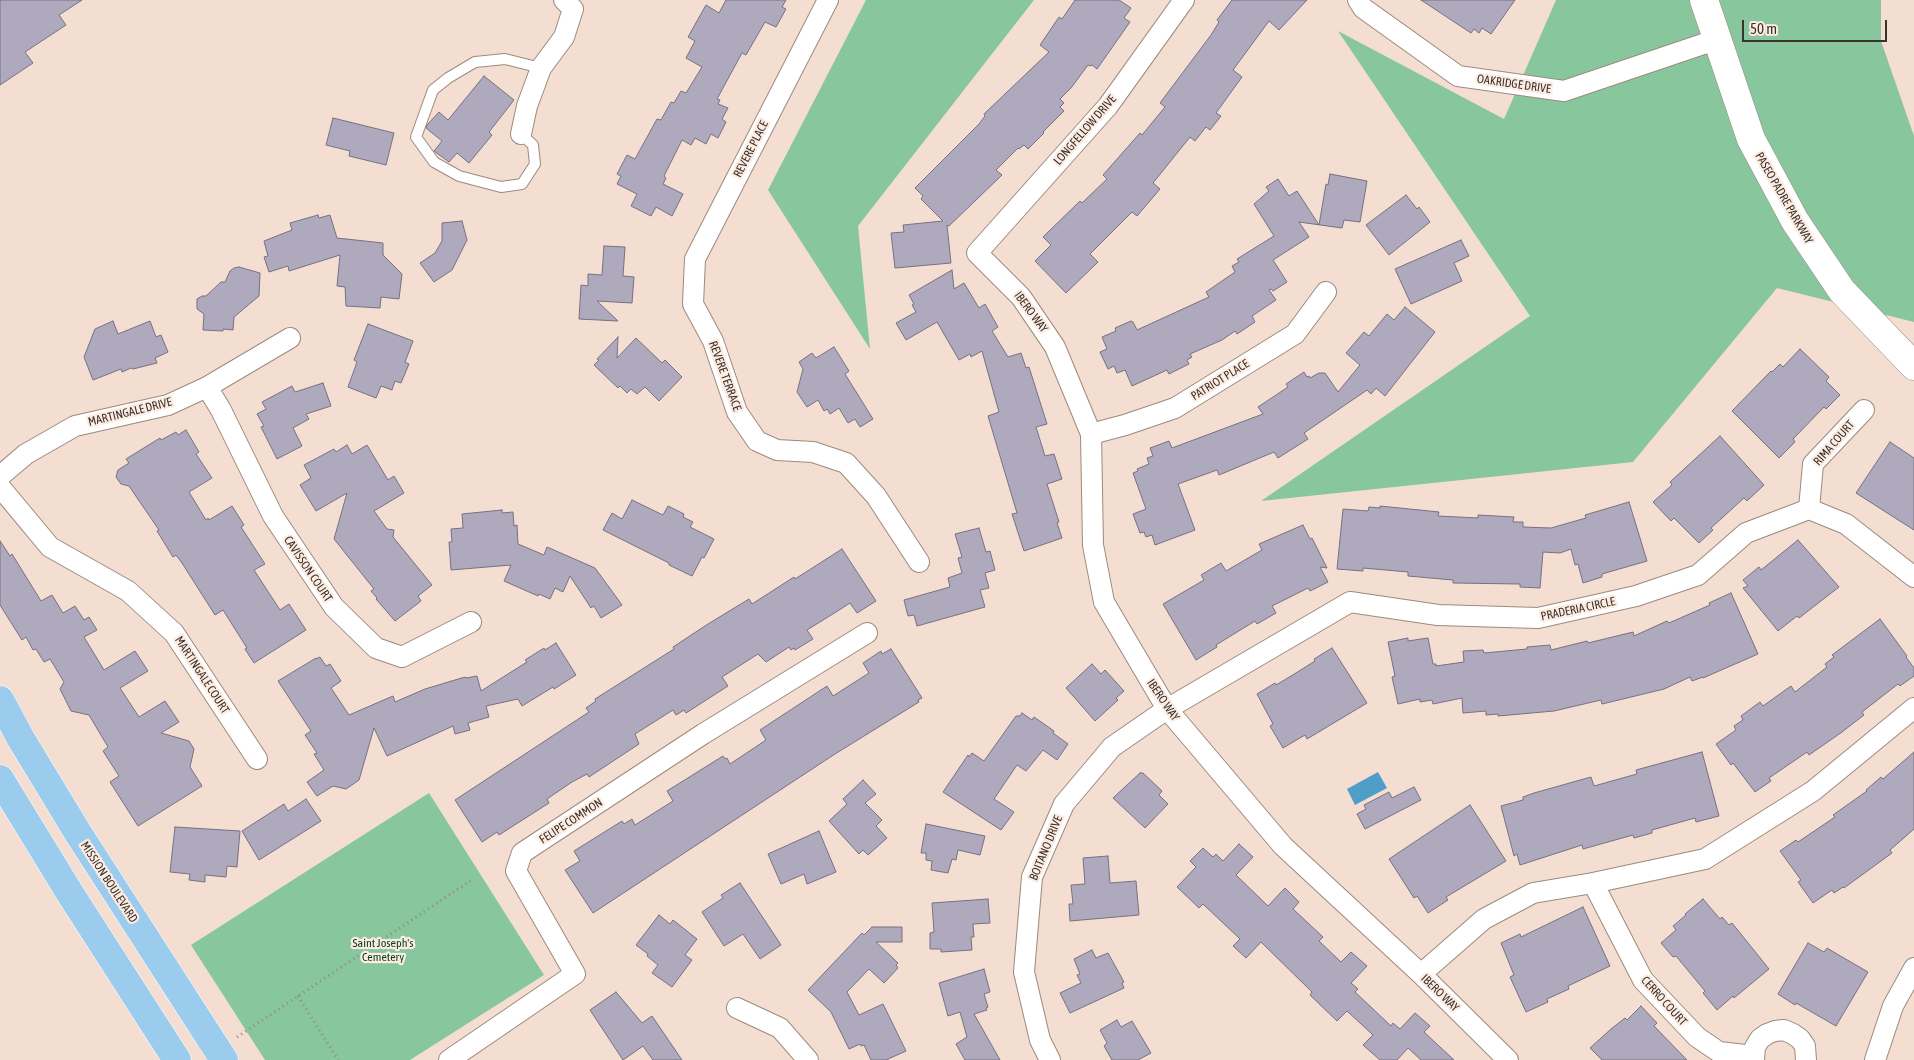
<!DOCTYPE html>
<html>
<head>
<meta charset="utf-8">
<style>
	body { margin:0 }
	#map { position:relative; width:1914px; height:1060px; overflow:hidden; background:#f3ded1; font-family:"Asap Condensed",sans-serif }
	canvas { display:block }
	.scale { position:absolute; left:1742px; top:20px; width:145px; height:22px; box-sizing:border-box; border:2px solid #3a322d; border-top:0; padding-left:6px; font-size:15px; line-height:18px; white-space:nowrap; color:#3a322d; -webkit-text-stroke:4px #fdece2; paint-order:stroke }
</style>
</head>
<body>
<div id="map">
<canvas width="1914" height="1060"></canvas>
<div class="scale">50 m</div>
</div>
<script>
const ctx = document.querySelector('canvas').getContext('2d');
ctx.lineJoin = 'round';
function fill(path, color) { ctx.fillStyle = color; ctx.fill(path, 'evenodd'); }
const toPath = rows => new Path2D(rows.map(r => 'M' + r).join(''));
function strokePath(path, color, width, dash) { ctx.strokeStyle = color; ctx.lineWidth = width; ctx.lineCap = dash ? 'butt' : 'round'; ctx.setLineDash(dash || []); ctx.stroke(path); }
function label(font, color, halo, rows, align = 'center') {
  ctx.font = font + ' "Asap Condensed",sans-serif'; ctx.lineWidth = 4.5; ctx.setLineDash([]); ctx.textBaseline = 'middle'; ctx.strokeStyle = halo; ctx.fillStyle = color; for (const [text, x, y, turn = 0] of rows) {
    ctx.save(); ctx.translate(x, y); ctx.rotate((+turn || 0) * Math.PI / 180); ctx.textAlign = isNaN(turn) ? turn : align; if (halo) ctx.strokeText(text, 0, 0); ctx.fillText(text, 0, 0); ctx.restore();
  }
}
const green = toPath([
	[866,0,1034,0,858,226,870,349,768,190],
	[1556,0,1881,0,1881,41,1914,136,1914,322,1777,288,1633,462,1261,501,1530,316,1338,31,1504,119],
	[429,793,544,975,410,1060,265,1060,191,945]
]);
const water = toPath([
	[1378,772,1387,788,1355,805,1347,789]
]);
const building = toPath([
	[0,0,82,0,59,15,66,25,25,52,33,63,0,85,0,0],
	[726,0,786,0,782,7,786,9,776,27,765,22,746,55,742,53,717,99,720,100,718,104,728,108,722,119,726,122,718,138,711,134,706,144,695,138,691,145,682,140,664,176,666,178,663,184,683,194,672,216,656,207,651,216,631,206,637,194,617,184,621,176,617,174,627,155,635,159,657,119,661,120,671,102,674,103,681,91,686,93,702,67,686,58,695,41,688,37,706,5,719,13,726,0],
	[1075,0,1119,0,1131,8,1124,18,1130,22,1097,69,1092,65,1090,66,1088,65,1071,88,1060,99,1064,103,1060,107,1064,111,1043,132,1044,133,1028,149,1024,145,1019,149,1018,148,996,170,1002,175,949,226,947,225,951,263,895,268,891,233,904,232,903,225,943,221,921,199,923,196,915,188,979,124,985,116,984,114,1049,52,1040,45,1059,17,1062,19,1075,0],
	[1232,0,1307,0,1279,30,1269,21,1233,70,1242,77,1216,113,1221,116,1210,130,1206,127,1195,141,1190,137,1153,183,1160,189,1137,216,1132,212,1090,254,1098,262,1066,293,1035,261,1051,245,1043,237,1080,201,1082,203,1107,179,1103,175,1140,133,1142,135,1165,107,1160,103,1211,35,1219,22,1217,20,1232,0],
	[1421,0,1515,0,1491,34,1482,28,1479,33,1474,29,1471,33,1421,0],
	[484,76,514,100,489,132,492,135,469,163,457,153,449,162,434,151,442,141,426,128,427,125,439,112,448,120,484,76],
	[333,118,394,133,386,165,349,156,350,151,326,145,333,118],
	[1330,174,1367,181,1360,222,1344,220,1342,228,1299,222,1309,237,1273,260,1287,282,1273,291,1271,289,1269,290,1276,300,1252,316,1255,322,1237,334,1235,331,1222,340,1190,354,1192,357,1187,360,1189,364,1169,374,1167,370,1132,386,1125,370,1117,373,1114,366,1108,369,1100,352,1107,349,1102,337,1116,331,1115,328,1131,321,1133,322,1137,330,1209,297,1206,292,1235,272,1232,266,1239,262,1237,259,1274,236,1254,204,1269,191,1266,187,1278,179,1289,196,1297,191,1319,225,1326,184,1328,185,1330,174],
	[1406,195,1417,209,1419,207,1430,222,1389,255,1366,225,1406,195],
	[318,215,319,218,330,215,337,238,383,243,383,255,402,274,399,299,381,297,380,308,346,306,345,287,337,286,340,255,289,271,288,266,269,272,264,257,268,256,264,241,292,230,290,223,318,215],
	[462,221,467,240,452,270,434,282,420,263,435,253,442,241,442,223,462,221],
	[1461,240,1469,256,1454,263,1462,281,1411,304,1395,269,1461,240],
	[604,246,625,247,623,276,634,277,632,303,597,301,618,321,579,319,581,285,588,286,588,274,602,275,604,246],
	[239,267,260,273,259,296,234,317,233,330,223,329,223,331,203,330,204,314,197,309,197,299,202,296,206,296,221,282,225,282,230,271,234,268,239,267],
	[952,270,954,289,964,283,979,308,985,304,998,327,992,331,1008,357,1021,353,1026,368,1029,367,1047,424,1036,427,1045,456,1054,454,1062,479,1047,484,1059,522,1057,523,1062,538,1024,551,1012,514,1017,513,988,416,999,412,982,351,971,357,970,354,959,360,937,322,906,340,896,323,916,312,912,305,914,304,909,295,952,270],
	[1405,307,1435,332,1385,396,1376,388,1371,394,1367,390,1304,433,1308,439,1278,458,1274,452,1219,475,1217,470,1178,484,1195,530,1155,545,1152,535,1146,537,1144,532,1140,533,1133,514,1146,509,1133,473,1138,471,1137,469,1149,464,1147,458,1153,456,1150,448,1169,441,1172,448,1263,414,1258,407,1288,387,1286,384,1304,372,1307,377,1309,376,1310,378,1319,373,1325,373,1338,392,1360,365,1346,353,1364,332,1369,336,1387,314,1394,320,1405,307],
	[113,321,118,334,150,321,156,337,161,335,168,352,155,358,157,363,133,369,131,368,122,372,121,369,93,380,84,357,95,329,113,321],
	[368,324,413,341,405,362,409,364,401,383,395,381,392,390,381,386,376,398,348,387,357,362,354,360,368,324],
	[618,337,617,358,636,338,662,363,665,360,682,377,659,401,645,387,637,394,631,389,627,393,620,386,618,388,594,365,599,360,597,359,618,337],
	[834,347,849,371,845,374,873,419,860,427,855,419,848,423,839,408,830,414,827,409,824,411,818,400,807,407,797,392,803,369,799,362,812,353,816,358,834,347],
	[1800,349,1829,377,1826,381,1840,395,1826,409,1824,407,1793,439,1795,442,1779,458,1732,411,1771,371,1772,372,1780,364,1783,367,1800,349],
	[323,383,331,406,306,414,309,419,293,428,302,446,277,459,261,427,264,426,257,414,266,409,262,402,292,386,295,392,323,383],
	[186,430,199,452,196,454,212,478,189,492,206,520,208,518,209,520,232,506,244,525,241,527,265,564,254,570,280,610,289,604,306,630,254,663,245,649,247,648,223,610,215,615,182,563,176,555,173,557,157,531,159,530,129,486,121,484,116,477,118,470,129,463,126,459,160,438,161,440,176,432,178,435,186,430],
	[1720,436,1764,485,1747,501,1744,498,1711,528,1713,530,1699,543,1674,518,1671,521,1653,502,1672,485,1670,482,1720,436],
	[1890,442,1914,458,1914,530,1856,493,1890,442],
	[347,445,352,454,367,445,388,480,394,476,404,493,374,511,387,529,394,530,393,537,432,585,418,596,421,601,395,621,376,599,377,598,371,591,374,589,334,539,347,493,316,511,300,485,311,478,304,465,334,449,336,452,347,445],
	[632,500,663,515,668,506,684,514,683,517,693,522,690,527,714,539,704,558,702,557,692,576,669,565,669,563,603,530,612,513,622,519,632,500],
	[1629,502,1647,561,1602,574,1602,577,1583,583,1578,564,1575,565,1571,549,1560,553,1543,552,1540,588,1520,587,1520,584,1453,583,1453,580,1408,576,1408,572,1363,568,1363,571,1337,569,1343,509,1368,511,1369,507,1380,508,1380,506,1439,512,1438,516,1478,518,1478,515,1514,517,1513,522,1523,522,1523,527,1551,528,1586,518,1585,515,1629,502],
	[502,510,502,513,513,512,514,526,517,525,518,544,544,555,547,547,595,568,622,605,601,618,594,606,591,608,570,576,563,592,555,588,550,599,539,594,538,596,504,581,511,565,451,570,449,542,452,542,451,529,463,528,462,514,502,510],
	[1303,525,1310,539,1312,538,1327,568,1320,567,1328,582,1310,591,1308,588,1272,606,1276,613,1257,624,1255,621,1216,645,1217,647,1196,660,1163,604,1204,580,1201,575,1221,563,1226,571,1262,550,1259,544,1303,525],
	[979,528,986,552,990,551,995,570,985,573,989,588,980,590,985,607,917,626,914,615,908,616,904,600,950,587,948,578,962,573,958,558,962,557,955,534,979,528],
	[1798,540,1839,587,1799,618,1797,616,1778,631,1743,588,1748,586,1743,580,1759,567,1761,570,1798,540],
	[0,541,10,556,12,554,41,601,52,595,63,613,75,606,84,620,89,617,97,630,84,637,104,670,135,651,148,671,120,688,139,717,165,701,179,722,161,733,189,741,194,749,190,767,202,786,138,826,110,782,119,776,103,751,108,747,89,715,71,711,60,689,64,682,50,659,44,662,36,649,33,650,26,637,22,640,0,605,0,541],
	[842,549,876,601,857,613,850,603,836,612,807,630,813,639,795,650,794,648,791,650,789,647,766,662,758,654,722,677,728,686,686,713,684,710,676,715,673,710,635,734,639,744,589,777,587,774,572,782,547,799,549,803,499,835,497,832,482,842,455,800,589,712,586,708,596,701,595,699,674,649,673,647,708,624,749,599,752,604,794,577,795,579,842,549],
	[1731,593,1758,654,1703,678,1703,677,1692,681,1690,677,1664,689,1627,698,1602,704,1601,700,1554,711,1498,716,1498,714,1486,715,1486,711,1463,713,1462,698,1433,704,1432,700,1420,702,1420,699,1398,704,1392,677,1395,676,1388,642,1408,638,1408,641,1428,638,1433,664,1436,664,1436,666,1464,662,1463,651,1483,650,1484,653,1527,649,1527,647,1550,645,1551,650,1587,641,1588,643,1633,632,1634,636,1667,621,1669,623,1710,605,1709,603,1731,593],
	[1880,619,1907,656,1906,657,1914,668,1914,676,1900,686,1898,684,1862,712,1864,715,1842,732,1809,755,1807,752,1769,778,1771,781,1755,792,1733,763,1731,765,1716,744,1736,730,1734,726,1743,720,1741,716,1760,702,1763,706,1791,686,1795,692,1827,667,1825,664,1834,657,1832,655,1880,619],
	[556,643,576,675,554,689,553,687,522,706,518,699,486,706,489,717,468,723,470,730,455,734,453,726,387,756,374,728,359,780,346,789,333,786,317,796,307,782,324,770,314,754,317,753,305,735,311,731,278,681,316,658,316,659,320,657,326,666,330,664,341,681,331,688,349,715,393,696,395,702,425,689,465,677,466,678,477,676,481,691,527,662,525,660,544,648,545,650,556,643],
	[1332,648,1367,703,1307,739,1305,735,1283,748,1270,726,1273,724,1257,694,1275,683,1276,685,1296,673,1315,661,1314,659,1332,648],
	[891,649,922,698,918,700,919,702,835,754,593,913,565,870,580,861,574,851,622,821,624,824,632,819,635,825,673,801,667,791,723,756,725,759,727,758,730,764,766,740,760,730,827,686,833,696,869,673,863,663,881,651,882,654,891,649],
	[1092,664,1101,674,1105,670,1124,691,1116,698,1118,700,1095,721,1066,688,1092,664],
	[1022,713,1032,720,1034,717,1054,731,1053,733,1068,744,1057,760,1043,750,1026,771,1017,765,994,799,1014,812,1001,830,943,792,968,755,969,757,972,753,984,761,1016,716,1020,716,1022,713],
	[1702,752,1719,816,1696,822,1695,818,1652,830,1652,833,1634,838,1633,835,1583,849,1582,845,1520,865,1517,854,1514,856,1501,806,1523,800,1523,797,1534,793,1591,777,1594,786,1637,774,1636,770,1702,752],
	[1914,752,1914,829,1890,850,1892,853,1844,888,1843,887,1834,893,1832,890,1813,903,1798,882,1801,880,1780,851,1796,840,1798,842,1835,817,1833,815,1867,791,1866,790,1881,777,1883,779,1914,752],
	[1140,773,1143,773,1162,791,1159,795,1168,804,1145,828,1113,798,1140,773],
	[863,780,876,794,865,803,882,820,876,826,887,838,868,855,863,850,859,854,829,821,847,804,843,799,863,780],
	[1414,787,1421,800,1365,829,1357,814,1366,809,1364,805,1389,792,1392,798,1414,787],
	[306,799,321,821,259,860,242,831,284,804,288,811,306,799],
	[1470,805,1506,861,1446,897,1448,900,1428,913,1417,896,1414,898,1389,859,1470,805],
	[926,824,985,836,980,855,958,850,956,860,952,859,948,873,931,870,932,861,926,860,926,853,921,853,926,824],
	[175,827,240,831,237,867,227,866,226,877,205,875,205,882,189,880,190,874,170,872,175,827],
	[819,831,836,872,807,884,804,874,781,884,768,854,819,831],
	[1239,844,1253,857,1236,875,1268,906,1285,888,1299,902,1293,909,1323,937,1319,941,1341,962,1351,952,1367,966,1351,983,1358,989,1355,992,1391,1026,1393,1023,1400,1029,1415,1013,1430,1026,1424,1032,1454,1060,1421,1060,1408,1048,1397,1060,1380,1060,1363,1045,1373,1035,1347,1011,1337,1021,1310,995,1312,992,1261,942,1246,958,1233,946,1240,939,1203,904,1199,908,1177,887,1196,867,1190,861,1203,848,1213,857,1216,854,1223,861,1239,844],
	[1108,856,1110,883,1136,881,1139,915,1070,921,1069,904,1073,904,1071,885,1085,884,1083,858,1108,856],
	[740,883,781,945,760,959,743,934,724,946,702,912,723,898,721,895,740,883],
	[988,899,990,923,973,924,974,937,971,937,972,950,941,952,941,949,930,949,930,933,934,932,932,903,988,899],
	[1703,899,1720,919,1722,917,1729,925,1732,923,1769,969,1734,998,1733,996,1717,1010,1703,993,1705,991,1676,956,1673,957,1661,943,1676,930,1673,926,1686,915,1685,914,1703,899],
	[1583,907,1610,966,1568,986,1569,989,1547,999,1548,1002,1526,1012,1510,977,1514,975,1501,943,1520,934,1521,937,1583,907],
	[659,915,670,924,673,920,697,939,685,955,692,960,672,987,652,973,658,965,647,956,648,954,636,945,659,915],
	[872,927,902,927,902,942,876,942,898,963,896,965,898,968,884,983,869,969,847,992,859,1015,883,1004,906,1051,886,1060,871,1060,864,1045,861,1046,860,1044,849,1049,831,1012,808,990,862,933,864,935,872,927],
	[1808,943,1824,952,1827,948,1837,954,1868,972,1836,1026,1796,1003,1795,1005,1778,994,1808,943],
	[1092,950,1096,958,1108,953,1124,982,1122,983,1124,988,1070,1013,1060,993,1081,983,1077,975,1080,974,1074,959,1092,950],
	[984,969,990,992,984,994,988,1007,986,1008,987,1010,974,1014,1000,1060,965,1060,956,1044,967,1037,960,1012,948,1016,939,983,984,969],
	[616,992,642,1023,652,1016,682,1060,653,1060,643,1046,623,1060,590,1010,616,992],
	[1641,1006,1657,1023,1654,1026,1687,1060,1602,1060,1590,1048,1611,1029,1625,1018,1627,1020,1641,1006],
	[1117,1020,1121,1027,1132,1021,1151,1053,1138,1060,1112,1060,1104,1046,1107,1043,1100,1030,1117,1020]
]);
const path = toPath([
	[298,996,338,1060],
	[237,1037,473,879]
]);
const service = toPath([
	[521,134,533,145,535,164,522,184,501,187,459,176,434,162,416,137,433,90,448,78,475,62,505,59,541,68]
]);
const minor = toPath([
	[828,0,695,259,693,304,713,341,737,412,757,441,777,450,813,452,846,463,876,496,919,562],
	[1184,0,1108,106,977,253,1021,297,1055,347,1091,434,1093,545,1104,602,1167,709,1283,846,1421,974,1508,1060],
	[1358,0,1363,8,1458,76,1564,91,1718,39],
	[521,134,527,106,541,68,564,37,573,9,564,0],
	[207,387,221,410,273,516,334,607,376,648,402,657,471,622],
	[1091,434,1125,425,1175,408,1295,334,1326,292],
	[0,476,26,454,75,426,168,405,207,387,290,338],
	[0,487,50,547,128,591,174,633,257,759],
	[1809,509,1813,464,1864,410],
	[1593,883,1643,980,1697,1037,1719,1052,1754,1056],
	[1421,974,1484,919,1533,893,1593,883,1705,859,1813,791,1914,708],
	[737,1008,780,1028,808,1060],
	[449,1060,575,974,516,871,522,853,703,734,867,633],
	[1050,1060,1040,1040,1024,972,1032,877,1064,804,1112,747,1167,709,1350,602,1438,615,1538,618,1636,596,1698,575,1746,533,1809,509,1846,524,1914,577],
	[1754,1060,1755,1047,1760,1039,1767,1034,1775,1031,1784,1030,1793,1034,1800,1039,1805,1046,1806,1060],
	[1875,1060,1893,1006,1914,968]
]);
const secondary = toPath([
	[1704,0,1751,139,1795,221,1842,291,1914,366]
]);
const primary = toPath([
	[0,700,21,739,78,833,224,1060],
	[0,779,71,895,177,1060]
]);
const streetNames = [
	["OAKRIDGE DRIVE",1514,84,8],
	["LONGFELLOW DRIVE",1085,130,-49],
	["REVERE PLACE",751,149,-63],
	["PASEO PADRE PARKWAY",1784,198,60],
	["IBERO WAY",1031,312,53],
	["REVERE TERRACE",725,376,70],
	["PATRIOT PLACE",1220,380,-32],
	["MARTINGALE DRIVE",130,412,-14],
	["RIMA COURT",1834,443,-49],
	["CAVISSON COURT",308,569,56],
	["PRADERIA CIRCLE",1578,609,-12],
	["MARTINGALE COURT",202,675,57],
	["IBERO WAY",1163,700,56],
	["FELIPE COMMON",571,821,-33],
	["BOITANO DRIVE",1046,848,-68],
	["MISSION BOULEVARD",109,882,57],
	["IBERO WAY",1440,993,44],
	["CERRO COURT",1664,1001,48]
];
const parkNames = [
	["Saint Joseph's",383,943],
	["Cemetery",383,957]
];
fill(green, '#88c79e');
fill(water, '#4f9ec8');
fill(building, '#afa9bd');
strokePath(building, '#767083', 1);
strokePath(service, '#9d8a7e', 12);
strokePath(minor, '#9d8a7e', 22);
strokePath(secondary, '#9d8a7e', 29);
strokePath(primary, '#fff', 29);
strokePath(path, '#94867d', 3, [1, 4]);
strokePath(service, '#fff', 10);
strokePath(minor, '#fff', 20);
strokePath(secondary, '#fff', 28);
strokePath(primary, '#9bccee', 28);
label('12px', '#3a322d', '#fdece2', streetNames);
label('12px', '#003c1e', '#fdece2', parkNames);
</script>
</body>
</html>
